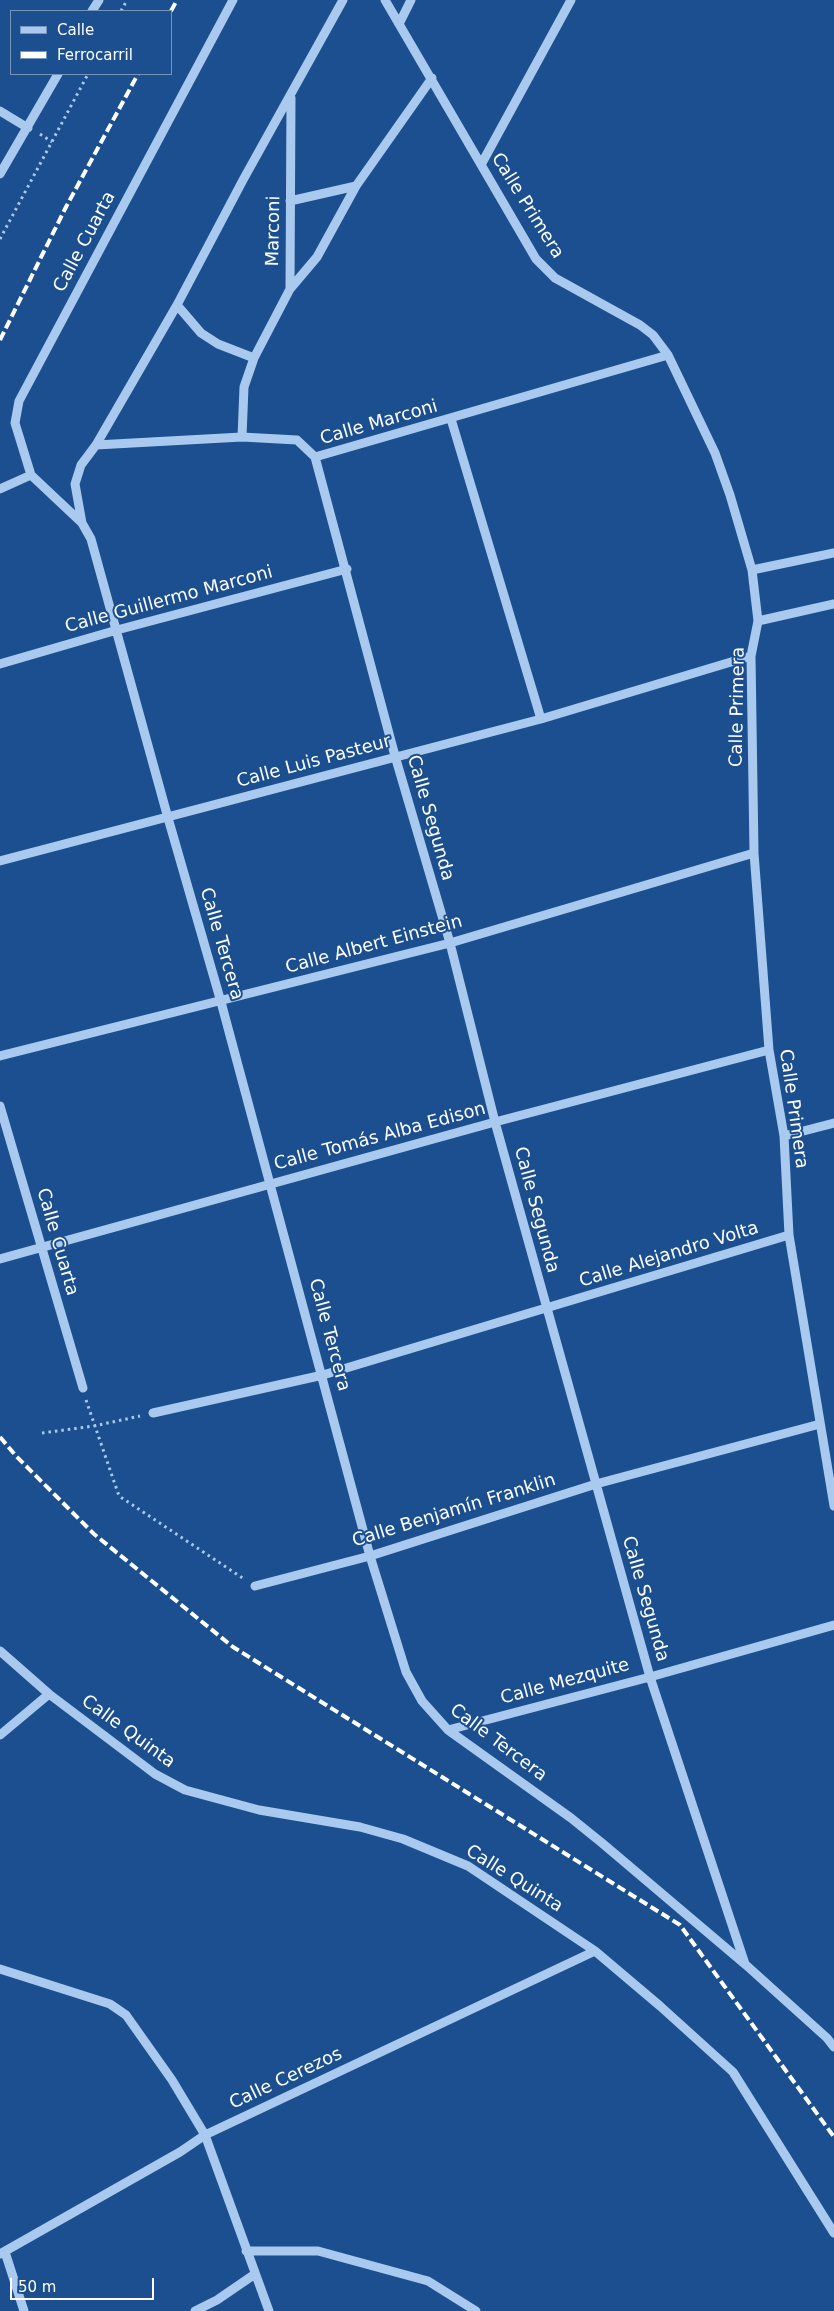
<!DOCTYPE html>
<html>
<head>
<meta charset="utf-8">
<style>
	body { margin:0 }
	#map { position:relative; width:834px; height:2311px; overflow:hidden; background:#1b4f8f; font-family:"DejaVu Sans",sans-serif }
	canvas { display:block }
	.legend { position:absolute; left:10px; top:10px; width:162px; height:65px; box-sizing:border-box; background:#1b4f8f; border:1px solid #7695bc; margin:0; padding:6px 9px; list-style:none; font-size:15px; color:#fff }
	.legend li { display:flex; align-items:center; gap:10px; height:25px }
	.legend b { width:25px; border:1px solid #7695bc }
	.scale { position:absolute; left:10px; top:2278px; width:144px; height:22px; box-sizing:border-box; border:2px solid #fff; border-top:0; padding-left:6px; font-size:15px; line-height:18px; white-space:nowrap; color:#fff; -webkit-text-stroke:4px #1b4f8f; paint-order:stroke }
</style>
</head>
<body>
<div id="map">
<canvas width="834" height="2311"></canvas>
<ul class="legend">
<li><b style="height:6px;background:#a9c9ee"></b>Calle</li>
<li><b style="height:6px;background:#fff"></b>Ferrocarril</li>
</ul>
<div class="scale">50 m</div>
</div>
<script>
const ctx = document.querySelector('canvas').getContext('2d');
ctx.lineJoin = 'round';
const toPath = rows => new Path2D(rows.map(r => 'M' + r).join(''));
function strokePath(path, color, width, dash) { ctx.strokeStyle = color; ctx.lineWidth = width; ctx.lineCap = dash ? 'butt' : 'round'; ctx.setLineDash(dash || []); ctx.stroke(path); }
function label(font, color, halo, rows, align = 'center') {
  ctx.font = font + ' "DejaVu Sans",sans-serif'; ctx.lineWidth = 4; ctx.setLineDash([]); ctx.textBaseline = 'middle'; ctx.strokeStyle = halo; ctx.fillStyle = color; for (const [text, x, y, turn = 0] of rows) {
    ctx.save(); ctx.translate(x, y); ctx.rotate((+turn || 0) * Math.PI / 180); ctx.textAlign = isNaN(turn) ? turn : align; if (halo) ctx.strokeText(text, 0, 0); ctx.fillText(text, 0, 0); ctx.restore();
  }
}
const path = toPath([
	[121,11,127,0],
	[40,134,52,142],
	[0,239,88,74],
	[86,1400,119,1496,244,1579],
	[42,1433,94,1426,140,1416]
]);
const minor = toPath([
	[385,0,536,259,555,278,640,325,653,335,668,355,715,453,730,495,752,570,758,621,751,656,754,853,769,1050,784,1136,789,1235,834,1506],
	[92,11,99,0],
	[399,24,411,0],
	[0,111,28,128],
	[482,163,571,0],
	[0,174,58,74],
	[290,201,356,186],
	[290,289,317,257,356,186,432,78],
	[177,305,201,333,218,344,254,358],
	[451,419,541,719],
	[242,437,244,387,254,358,290,289,291,98],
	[96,445,242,437,297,440,315,457],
	[315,457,395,756,450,943,495,1122,650,1677,745,1964],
	[315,457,668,355],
	[31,475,82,523,91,539,168,818,221,1002,370,1556,406,1672,422,1701,448,1730,571,1818,602,1843,746,1965,827,2038,834,2047],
	[0,489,31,475,15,423,19,401,233,0],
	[82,523,75,484,81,465,96,445,177,305,243,180,343,0],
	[752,570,834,553],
	[758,621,834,604],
	[0,664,117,630,347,569],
	[0,861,541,719,751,656],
	[0,1056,450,943,754,853],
	[0,1106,83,1388],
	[784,1136,834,1123],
	[0,1259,495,1122,769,1050],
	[153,1413,323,1375,789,1235],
	[255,1586,370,1556,596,1484,820,1424],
	[0,1651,49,1694,155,1774,185,1790,259,1810,360,1827,403,1839,468,1866,595,1951,660,2006,733,2072,834,2233],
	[448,1730,650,1677,834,1625],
	[0,1735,49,1694],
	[0,1969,110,2004,126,2015,172,2080,205,2135,269,2311],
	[246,2251,318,2251,428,2281,476,2311],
	[5,2252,24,2311],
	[0,2254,180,2152,205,2135,595,1951],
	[195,2311,217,2300,255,2274]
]);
const rail = toPath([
	[171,11,177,0],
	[0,340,66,207,138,74],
	[0,1437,16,1456,94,1534,233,1647,680,1925,834,2137]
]);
const streetNames = [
	["Calle Primera",527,206,58],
	["Marconi",274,231,-89],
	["Calle Cuarta",85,242,-62],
	["Calle Marconi",379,423,-16],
	["Calle Guillermo Marconi",169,600,-15],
	["Calle Primera",738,707,-89],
	["Calle Luis Pasteur",314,762,-15],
	["Calle Segunda",430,818,74],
	["Calle Tercera",221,944,74],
	["Calle Albert Einstein",374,945,-15],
	["Calle Primera",793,1109,82],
	["Calle Tomás Alba Edison",380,1137,-15],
	["Calle Segunda",536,1210,75],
	["Calle Cuarta",57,1242,74],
	["Calle Alejandro Volta",669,1255,-17],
	["Calle Tercera",329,1335,75],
	["Calle Benjamín Franklin",454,1511,-17],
	["Calle Segunda",645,1599,74],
	["Calle Mezquite",565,1682,-15],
	["Calle Quinta",128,1732,36],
	["Calle Tercera",498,1743,37],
	["Calle Quinta",514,1879,32],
	["Calle Cerezos",286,2079,-25]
];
strokePath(path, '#a9c9ee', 3, [2.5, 4]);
strokePath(minor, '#a9c9ee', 9);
strokePath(rail, '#fff', 4, [9, 4]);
label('18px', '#fff', '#1b4f8f', streetNames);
</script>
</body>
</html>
